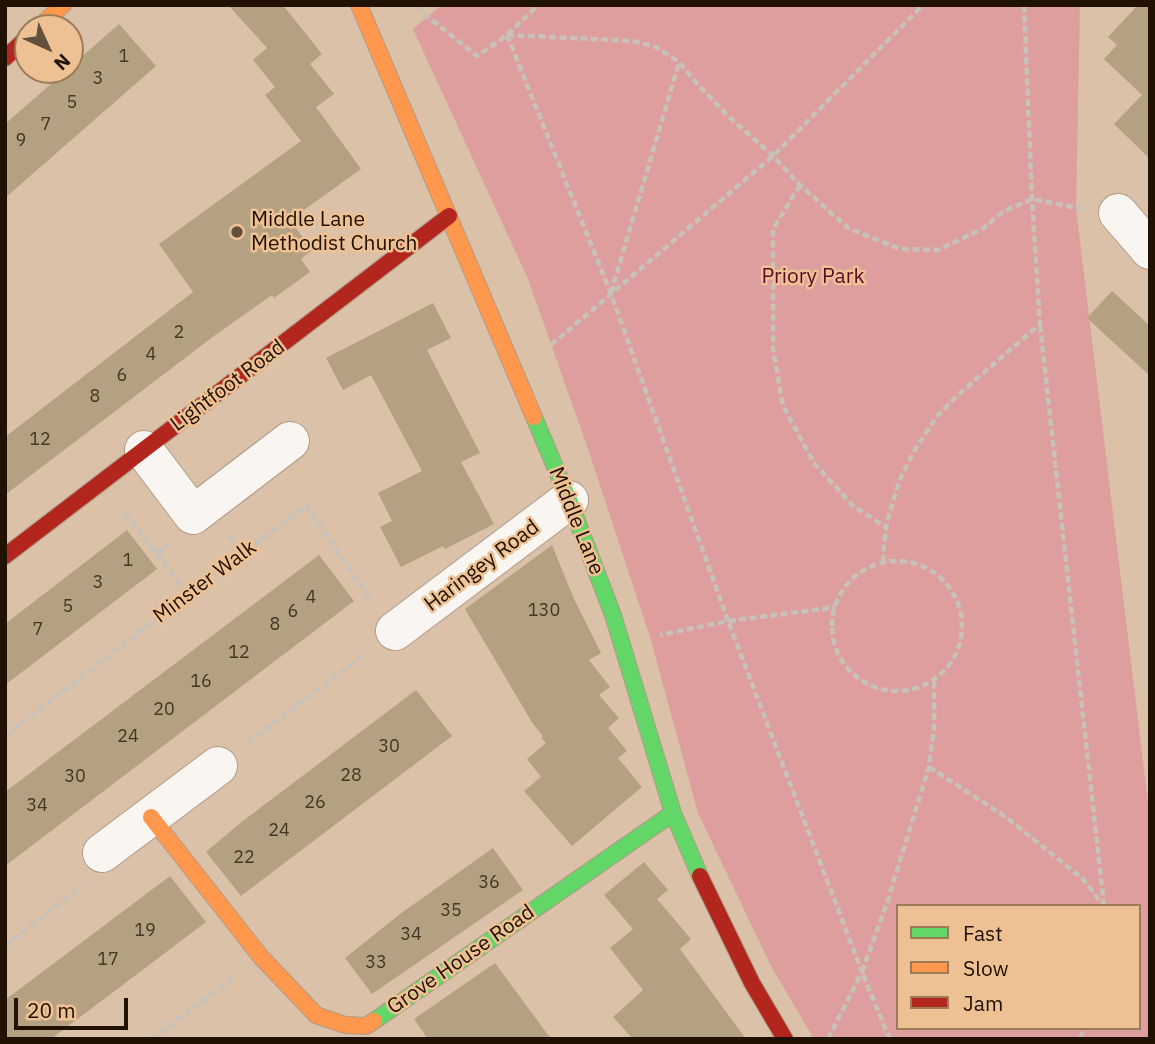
<!DOCTYPE html>
<html>
<head>
<meta charset="utf-8">
<style>
	body { margin:0 }
	#map { position:relative; width:1155px; height:1044px; overflow:hidden; background:#dac1a8; font-family:"IBM Plex Sans",sans-serif }
	canvas { display:block }
	.frame { position:absolute; inset:0; border:7px solid #211102; pointer-events:none }
	.legend { position:absolute; left:896px; top:904px; width:245px; height:126px; box-sizing:border-box; background:#eec194; border:2px solid #9c7b5a; margin:0; padding:9px 12px; list-style:none; font-size:21px; color:#211102 }
	.legend li { display:flex; align-items:center; gap:14px; height:35px }
	.legend b { width:35px; border:2px solid #9c7b5a }
	.north { position:absolute; left:14px; top:14px; width:70px; height:70px; box-sizing:border-box; background:#eec194; border:2px solid #9c7b5a; border-radius:50%; rotate:135deg; font-size:19px; font-weight:700; line-height:28px; text-align:center; color:#211102 }
	.north::after { content:''; display:block; margin:auto; width:24px; height:32px; background:#624f3c; clip-path:polygon(50% 0,100% 100%,50% 72%,0 100%) }
	.scale { position:absolute; left:14px; top:998px; width:114px; height:32px; box-sizing:border-box; border:4px solid #211102; border-top:0; padding-left:9px; font-size:21px; line-height:24px; white-space:nowrap; color:#211102; -webkit-text-stroke:5px #eec194; paint-order:stroke }
</style>
</head>
<body>
<div id="map">
<canvas width="1155" height="1044"></canvas>
<div class="frame"></div>
<ul class="legend">
<li><b style="height:9px;background:#63d668"></b>Fast</li>
<li><b style="height:9px;background:#ff974d"></b>Slow</li>
<li><b style="height:9px;background:#b3261e"></b>Jam</li>
</ul>
<div class="north">N</div>
<div class="scale">20 m</div>
</div>
<script>
const ctx = document.querySelector('canvas').getContext('2d');
ctx.lineJoin = 'round';
function fill(path, color) { ctx.fillStyle = color; ctx.fill(path, 'evenodd'); }
const toPath = rows => new Path2D(rows.map(r => 'M' + r).join(''));
function strokePath(path, color, width, dash) { ctx.strokeStyle = color; ctx.lineWidth = width; ctx.lineCap = dash ? 'butt' : 'round'; ctx.setLineDash(dash || []); ctx.stroke(path); }
function label(font, color, halo, rows, align = 'center') {
  ctx.font = font + ' "IBM Plex Sans",sans-serif'; ctx.lineWidth = 5; ctx.setLineDash([]); ctx.textBaseline = 'middle'; ctx.strokeStyle = halo; ctx.fillStyle = color; for (const [text, x, y, turn = 0] of rows) {
    ctx.save(); ctx.translate(x, y); ctx.rotate((+turn || 0) * Math.PI / 180); ctx.textAlign = isNaN(turn) ? turn : align; if (halo) ctx.strokeText(text, 0, 0); ctx.fillText(text, 0, 0); ctx.restore();
  }
}
const green = toPath([
	[442,5,1080,5,1076,208,1150,819,1150,1039,814,1039,771,966,698,813,650,637,586,443,528,279,413,29],
	[898,906,1139,906,1139,1028,898,1028]
]);
const building = toPath([
	[228,5,283,5,322,54,310,64,334,94,316,107,361,169,290,220,312,250,301,259,310,272,274,298,272,295,214,336,5,495,5,437,193,292,159,244,301,141,265,95,275,87,253,60,267,48],
	[1138,5,1150,5,1150,159,1114,124,1142,95,1104,59,1117,45,1108,37],
	[119,24,156,66,5,198,5,124,67,70,70,70,70,67],
	[1112,291,1150,326,1150,376,1087,318],
	[433,303,451,338,427,350,480,453,461,462,494,524,445,549,443,546,401,567,380,527,392,521,378,493,422,471,371,375,343,390,326,358],
	[127,530,157,569,5,685,5,624],
	[552,545,574,599,601,653,589,660,610,687,599,695,619,718,608,728,627,751,618,758,642,787,572,846,524,791,541,777,527,759,546,743,541,738,543,736,533,724,465,609],
	[319,555,354,601,5,866,5,792],
	[416,690,452,736,241,896,206,852,239,824],
	[493,848,523,890,372,994,345,958,400,914],
	[644,862,668,890,657,899,691,939,680,949,746,1039,633,1039,613,1017,643,990,610,948,633,929,604,895],
	[170,876,206,922,51,1039,5,1039,5,1000],
	[495,963,551,1039,428,1039,414,1019]
]);
const path = toPath([
	[418,5,428,17,477,56,507,35,538,5],
	[507,35,611,294,728,621,660,635],
	[507,35,633,41,656,47,679,62,699,86,728,116,773,156,800,185,848,228,900,249,938,250,982,229,1004,211,1032,199,1083,209],
	[800,185,773,229,773,349,783,406,814,463,852,505,887,528],
	[611,293,679,63],
	[1040,325,1104,906],
	[551,345,773,156,923,5],
	[125,512,188,595],
	[228,535,242,554],
	[157,553,170,543],
	'832 626a65 65 0 1 1 130 0a65 65 0 1 1-130 0Z',
	[883,562,884,544,888,518,900,479,916,448,938,415,959,394,1040,324,1032,199,1024,5],
	[5,736,188,595,306,506,371,600],
	[248,743,366,653],
	[929,767,1006,817,1084,880,1103,905],
	[5,946,82,886],
	[151,1039,232,979],
	[828,1039,862,972,728,621,823,609,835,606],
	[891,1039,888,1035,862,972,887,903,929,767,934,728,934,680],
	[1080,1039,1084,1028]
]);
const street = toPath([
	[1118,213,1150,250],
	[144,450,193,515,290,441],
	[395,631,569,500],
	[102,853,218,766]
]);
const fast = toPath([
	[534,417,569,500,613,615,673,813,700,876],
	[374,1021,673,813]
]);
const slow = toPath([
	[359,5,534,417],
	[38,28,63,5],
	[151,817,261,957,316,1015,345,1025,366,1026,374,1021]
]);
const jam = toPath([
	[5,58,28,37],
	[5,556,449,216],
	[700,876,752,983,785,1039]
]);
const markers = [
	[237,232,7,"#624f3c"]
];
const numberNames = [
	["1",124,57],
	["3",98,79],
	["5",72,103],
	["7",46,125],
	["9",21,141],
	["2",179,333],
	["4",151,355],
	["6",122,376],
	["8",95,397],
	["12",40,440],
	["1",128,561],
	["3",98,583],
	["4",311,598],
	["5",68,607],
	["130",544,611],
	["6",293,612],
	["8",275,625],
	["7",38,630],
	["12",239,653],
	["16",201,682],
	["20",164,710],
	["24",128,737],
	["30",389,747],
	["28",351,776],
	["30",75,777],
	["26",315,803],
	["34",37,806],
	["24",279,831],
	["22",244,858],
	["36",489,883],
	["35",451,911],
	["19",145,931],
	["34",411,935],
	["17",108,960],
	["33",376,963]
];
const poiNames = [
	["Middle Lane",251,220],
	["Methodist Church",251,244]
];
const parkNames = [
	["Priory Park",813,277]
];
const streetNames = [
	["Lightfoot Road",228,386,-37],
	["Middle Lane",576,521,68],
	["Haringey Road",482,566,-37],
	["Minster Walk",205,582,-37],
	["Grove House Road",461,960,-35]
];
fill(green, '#de9e9e');
fill(building, '#b4a182');
strokePath(street, '#af9b88', 40);
strokePath(fast, '#af9b88', 18);
strokePath(slow, '#af9b88', 18);
strokePath(jam, '#af9b88', 18);
strokePath(path, '#c8c1ba', 4.5, [7, 3.5]);
strokePath(street, '#f9f6f2', 38);
strokePath(fast, '#63d668', 16);
strokePath(slow, '#ff974d', 16);
strokePath(jam, '#b3261e', 16);
for (const [x, y, r, color] of markers) { const dot = new Path2D(); dot.arc(x, y, r, 0, 2 * Math.PI); ctx.fillStyle = color; ctx.fill(dot); strokePath(dot, '#eec194', 2.5); }
label('18px', '#463522', null, numberNames);
label('21px', '#211102', '#eec194', poiNames, 'left');
label('21px', '#5b0d28', '#eec194', parkNames);
label('21px', '#211102', '#eec194', streetNames);
</script>
</body>
</html>
